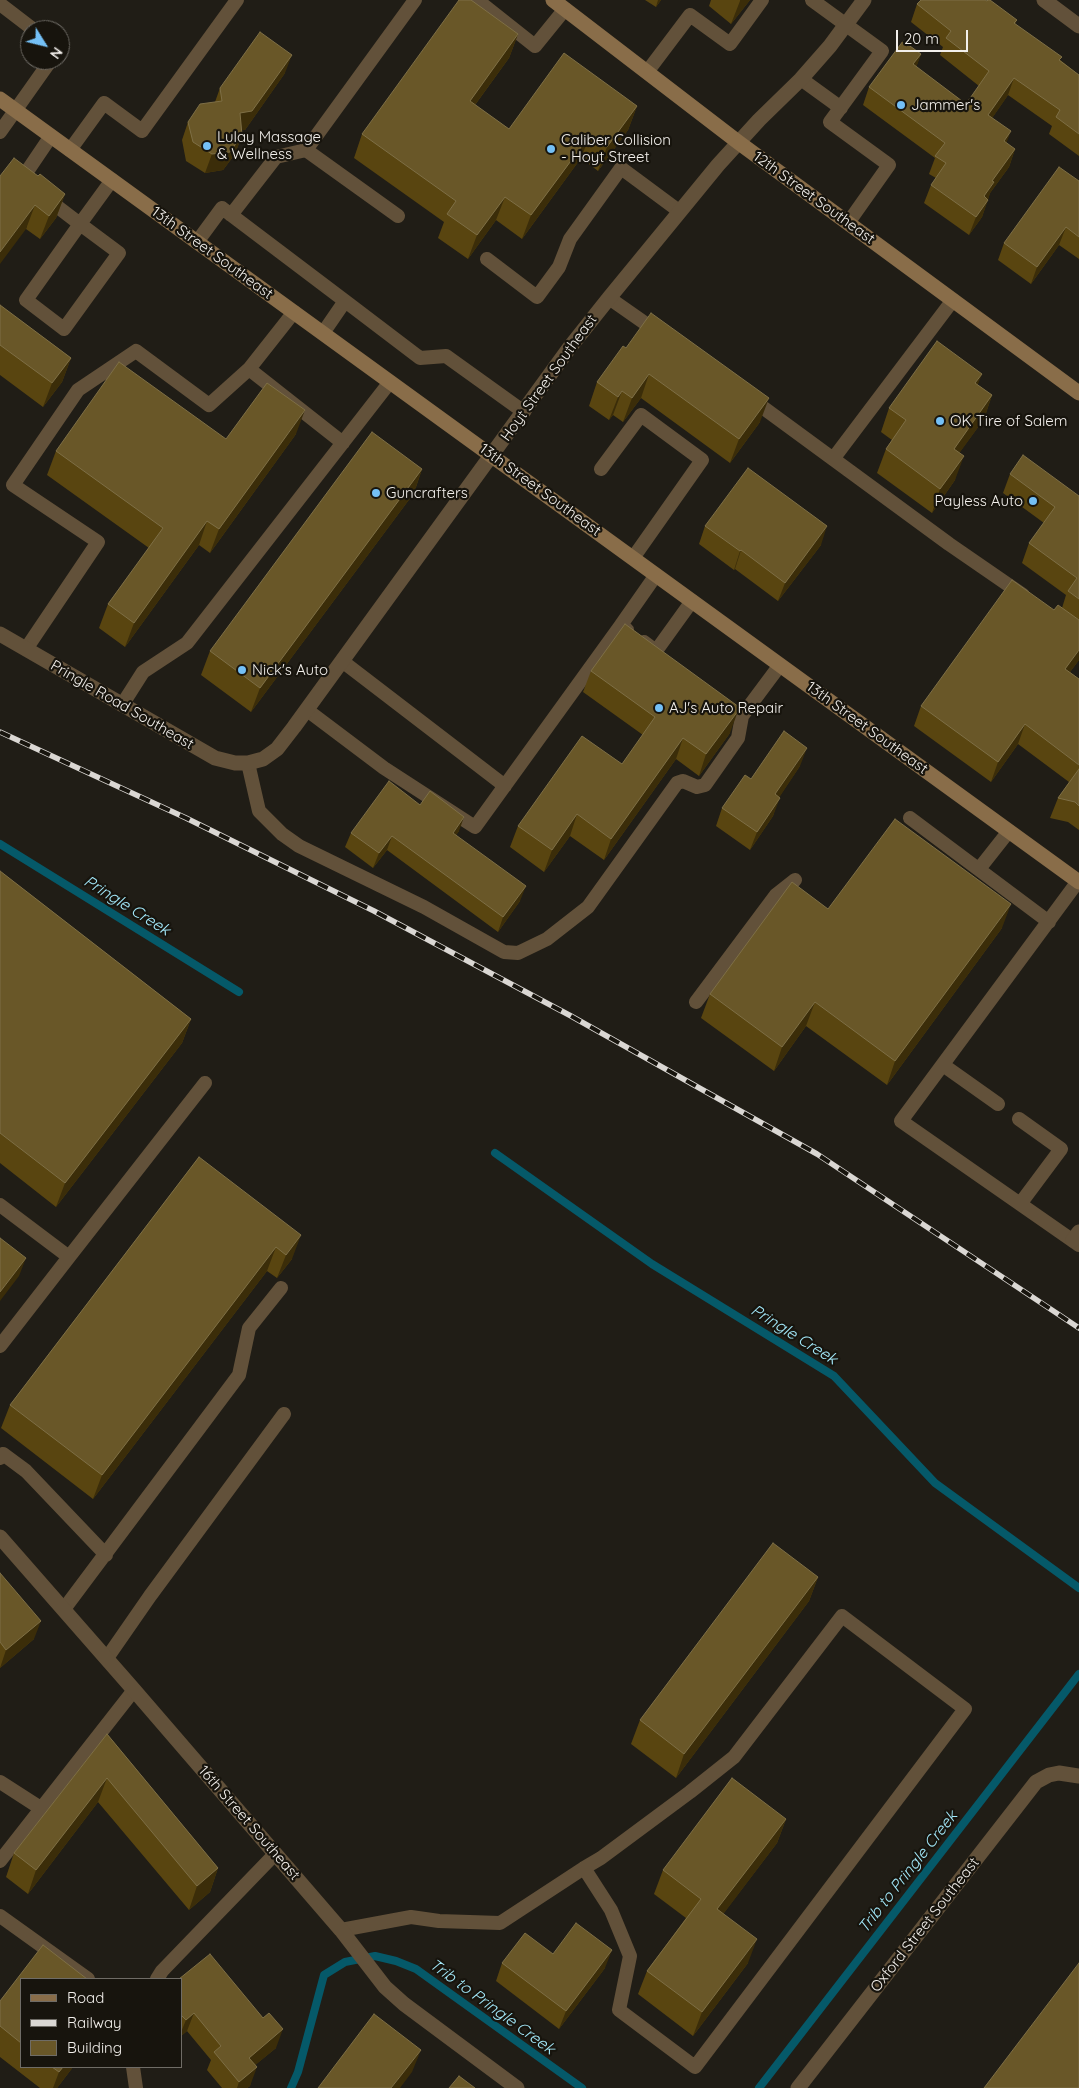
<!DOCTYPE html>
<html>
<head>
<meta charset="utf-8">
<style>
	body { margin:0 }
	#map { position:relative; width:1079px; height:2088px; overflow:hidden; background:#201d16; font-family:Quicksand,sans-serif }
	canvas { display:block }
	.legend { position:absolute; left:20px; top:1978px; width:162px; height:90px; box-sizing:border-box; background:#17140d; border:1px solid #6f6c66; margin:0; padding:6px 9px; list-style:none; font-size:15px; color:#f2efeb }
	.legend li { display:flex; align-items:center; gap:10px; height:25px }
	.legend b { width:25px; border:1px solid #6f6c66 }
	.north { position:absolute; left:20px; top:20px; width:50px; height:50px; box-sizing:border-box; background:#17140d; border:1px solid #6f6c66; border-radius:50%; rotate:126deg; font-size:14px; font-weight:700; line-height:20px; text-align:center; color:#f2efeb }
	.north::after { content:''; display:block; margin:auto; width:18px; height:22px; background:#74c0f6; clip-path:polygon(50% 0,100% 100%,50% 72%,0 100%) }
	.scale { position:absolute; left:896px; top:30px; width:72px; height:22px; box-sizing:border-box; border:2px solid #f2efeb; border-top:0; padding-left:6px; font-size:15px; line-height:18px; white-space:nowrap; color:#f2efeb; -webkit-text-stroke:4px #17140d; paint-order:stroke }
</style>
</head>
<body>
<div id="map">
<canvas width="1079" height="2088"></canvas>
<ul class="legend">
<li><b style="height:6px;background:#896d49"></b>Road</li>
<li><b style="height:6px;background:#dad7d3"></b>Railway</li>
<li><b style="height:14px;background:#695728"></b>Building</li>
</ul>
<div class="north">N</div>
<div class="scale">20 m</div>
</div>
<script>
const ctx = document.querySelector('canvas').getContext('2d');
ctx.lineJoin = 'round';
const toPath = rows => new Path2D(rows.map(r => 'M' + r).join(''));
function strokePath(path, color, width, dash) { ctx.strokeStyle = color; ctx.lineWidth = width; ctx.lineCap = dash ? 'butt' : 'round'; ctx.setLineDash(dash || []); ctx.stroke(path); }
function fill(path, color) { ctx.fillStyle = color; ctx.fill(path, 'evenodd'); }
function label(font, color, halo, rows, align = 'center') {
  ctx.font = font + ' Quicksand,sans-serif'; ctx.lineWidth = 4.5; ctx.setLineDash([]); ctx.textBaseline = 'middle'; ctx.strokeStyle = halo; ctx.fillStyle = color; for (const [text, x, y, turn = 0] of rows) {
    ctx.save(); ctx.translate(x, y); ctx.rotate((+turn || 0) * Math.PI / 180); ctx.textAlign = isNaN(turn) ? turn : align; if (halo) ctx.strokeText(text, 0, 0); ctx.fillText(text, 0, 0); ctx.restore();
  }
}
const stream = toPath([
	[0,844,239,992],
	[495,1153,652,1264,834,1376,935,1483,1079,1588],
	[291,2088,298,2072,324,1975,345,1962,375,1956,396,1961,416,1969,582,2088],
	[759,2088,1079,1674]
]);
const service = toPath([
	[477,0,535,46,565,9],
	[812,0,882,51,830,122,889,165,848,223],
	[0,4,34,30],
	[647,72,690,15,730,44,762,0],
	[801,79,841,108],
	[0,132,51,60],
	[70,150,104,103,142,131,237,0],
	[306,150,415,0],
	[29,185,26,173,51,136],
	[46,198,80,224,119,253,64,329,26,300,80,224,112,180],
	[231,215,276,157,306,150,398,216],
	[197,242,222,208,345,301],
	[487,259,537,297,559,267,570,239,621,168,679,211],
	[609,298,659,333],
	[294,312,249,369,343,443],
	[323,333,345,301,420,358,446,356,524,412],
	[750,398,949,544,1023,595],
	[833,459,953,300],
	[601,469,641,415,702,460,633,558],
	[627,630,621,625,656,575],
	[644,642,656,651,692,601],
	[26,649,98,542,13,485,78,390,136,351,209,405,249,369],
	[342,661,505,786],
	[122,705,143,672,187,643,390,382],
	[307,710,384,768,475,827,621,625],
	[248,763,259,811,282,834,299,846,424,907,504,952,518,953,547,939,588,907,677,783,683,781,697,787,705,785,738,738,742,716,780,665],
	[910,818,1049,922],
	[979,869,1009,831],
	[1079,880,901,1121,1079,1245],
	[696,1002,776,895,795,880],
	[943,1065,998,1104],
	[1019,1119,1061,1149,1020,1204],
	[0,1205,69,1257,0,1346],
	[69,1257,205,1083],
	[0,1458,3,1454,26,1471,106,1555],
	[64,1609,239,1375,249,1328,281,1288],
	[107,1658,150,1596,284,1414],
	[0,1782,42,1809],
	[0,1861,134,1690],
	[0,1916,88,1979],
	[341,1930,411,1917,439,1921,500,1923,584,1868,601,1858,690,1792,734,1757,842,1616,965,1709,695,2067,619,2010,630,1956,611,1910,584,1868],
	[157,1979,162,1971,275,1854],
	[133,2067,136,2088]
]);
const minor = toPath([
	[1044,0,1079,26],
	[1073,1240,1079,1232],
	[0,1537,134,1690,341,1930,385,1987,404,2004,517,2088],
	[798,2088,1036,1782,1049,1775,1059,1773,1079,1776]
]);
const tertiary = toPath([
	[0,634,215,758,235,763,248,763,263,759,277,749,294,727,570,347,609,298,718,165,759,120,801,79,830,46,864,0]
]);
const secondary = toPath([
	[553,0,738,142,1079,393],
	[0,99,1079,882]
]);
const rail = toPath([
	[0,732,186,818,374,911,571,1016,817,1154,1079,1328]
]);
const wall = toPath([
	[645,0,661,0,656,7],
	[711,0,750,0,731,24,709,6],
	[917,4,1017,20,1015,24,1079,75,1079,156,1049,134,1052,126,1008,95,992,118,1006,143,1015,149,1009,167,990,193,982,217,969,235,924,203,931,185,936,178,929,174,935,158,863,105,869,87,921,54,916,67,966,104,979,86,940,55,943,47,911,22],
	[518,34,509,58,475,105,509,129,637,106,628,130,598,171,581,158,522,239,496,220,468,259,438,238,444,222,354,158,362,134],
	[285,73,245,130,241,130,242,135,235,154,223,170,205,173,186,161,182,140,188,122,215,102,220,88],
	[38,176,65,194,56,218,40,239,26,229],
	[1079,181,1079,259,1059,245,1031,284,998,260,1004,243],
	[0,305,71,358,62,382,43,407,0,375],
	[626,348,760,422,730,463,641,398,623,422,613,415,609,420,589,406,597,382],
	[978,385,992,395,984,419,959,453,955,480,932,513,877,473,886,449,892,440,881,432,889,408],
	[296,434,210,553,199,545,125,647,99,628,108,604,149,548,47,475,56,451],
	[422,469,414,493,251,712,201,675,210,651],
	[1010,474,1079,496,1079,660,1070,672,1079,679,1079,830,1068,822,1050,818,1058,798,1069,782,1018,744,991,782,914,726,921,706,1054,610,1062,608,1066,595,1022,563,1029,543,1044,523,1003,493],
	[705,526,821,545,778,601,735,569,734,570,699,544],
	[591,671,730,733,699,776,676,759,604,860,570,836,544,872,510,847,518,826,622,764,643,735,583,692],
	[800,766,779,797,773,816,750,850,716,826,722,808,751,779],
	[420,805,459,831,456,835,520,901,498,932,387,850,373,868,345,847,351,833],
	[0,871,191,1019,182,1043,56,1207,0,1163],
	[828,909,1002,928,887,1085,806,1026,774,1071,701,1018,710,994],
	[199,1157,292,1259,277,1278,267,1271,93,1499,1,1428,10,1405],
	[0,1573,34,1639,0,1668],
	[818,1577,809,1601,676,1778,631,1744,640,1720],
	[107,1734,218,1868,210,1892,189,1910,98,1802,28,1894,6,1877,14,1853],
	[786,1819,777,1843,723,1914,748,1963,693,2036,638,1994,647,1971,686,1918,654,1894,663,1870],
	[553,1954,605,1968,559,2029,496,1981,502,1963],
	[21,1979,21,2067,73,2067,57,2088,40,2088,0,2057,0,2001],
	[181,1979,276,2048,255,2065,250,2086,247,2088,222,2088,207,2070,211,2060,187,2031,181,2036]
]);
const shadedWall = toPath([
	[658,0,661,0,656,7],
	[740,0,750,0,731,24,740,1],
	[518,34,509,58,461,124,470,101],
	[921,54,915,71,913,64],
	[292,55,285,73,245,130,233,131,240,113],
	[1014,78,1008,95,982,133,988,115],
	[637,106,628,130,598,171,607,147],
	[1011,131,1004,149,1004,141],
	[242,135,235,154,223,170,205,173,212,154],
	[590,135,581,158,522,239,531,215],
	[1015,149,1009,167,990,193,988,200,984,196,992,181],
	[65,194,56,218,40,239,49,216],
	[505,197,496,220,468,259,477,235],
	[988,200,982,217,969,235,976,217],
	[35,205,26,229,0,264,0,252],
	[1066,227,1059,245,1031,284,1037,267],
	[71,358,62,382,43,407,52,383],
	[649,374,641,398,623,422,632,398],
	[982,374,973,397,975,383],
	[622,391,613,415,609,420,618,397],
	[992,395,984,419,945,473,954,449],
	[769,398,760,422,730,463,739,439],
	[305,410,296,434,210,553,219,529],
	[964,456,955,480,932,513,940,489],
	[422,469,414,493,251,712,260,688],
	[207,521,199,545,125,647,134,623],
	[827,526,821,545,778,601,785,583],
	[741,550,735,569,734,570,740,551],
	[1079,650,1079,660,1058,688,1065,669],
	[738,711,730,733,699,776,706,754],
	[1025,724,1018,744,991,782,998,762],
	[683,738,676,759,604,860,611,839],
	[807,748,800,766,769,813,775,794],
	[780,798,773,816,750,850,757,832],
	[577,814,570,836,544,872,552,850],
	[464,817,459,831,447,847,453,833],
	[392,836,387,850,373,868,379,853],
	[526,886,520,901,498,932,503,917],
	[1011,904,1002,928,887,1085,895,1061],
	[815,1002,806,1026,774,1071,782,1047],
	[191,1019,182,1043,56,1207,65,1183],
	[301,1235,292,1259,277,1278,286,1255],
	[276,1247,267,1271,93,1499,102,1475],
	[26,1258,19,1276,0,1301,0,1292],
	[818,1577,809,1601,676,1778,684,1754],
	[41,1621,34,1639,0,1668,6,1650],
	[107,1778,98,1802,28,1894,36,1870],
	[786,1819,777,1843,709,1933,717,1909],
	[218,1868,210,1892,189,1910,197,1886],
	[757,1939,748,1963,693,2036,702,2012],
	[612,1950,605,1968,559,2029,566,2011],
	[194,2013,187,2031,181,2036,181,2032,186,2020],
	[283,2029,276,2048,242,2076,249,2058],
	[421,2050,412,2072,400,2088,391,2088],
	[63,2067,73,2067,57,2088,53,2088,59,2072],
	[257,2067,250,2086,247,2088,237,2088,239,2082]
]);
const building = toPath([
	[459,0,471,0,518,34,470,101,509,129,564,53,637,106,607,147,590,135,531,215,505,197,477,235,447,214,456,201,362,134,459,0],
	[921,0,985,0,987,1,988,0,990,0,1017,20,1014,23,1062,57,1059,60,1079,75,1079,134,1056,117,1060,110,1014,78,988,115,1011,131,1004,141,1015,149,992,181,994,182,984,196,988,200,976,217,931,185,946,163,935,156,945,143,869,87,903,41,921,54,913,64,966,104,989,71,946,38,951,31,917,4,921,0],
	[260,32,292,55,252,111,240,113,242,135,230,152,212,154,193,142,188,122,200,104,222,101,220,88,260,32],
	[14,158,38,176,40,174,65,194,49,216,35,205,0,252,0,176,14,158],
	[1059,167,1079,181,1079,237,1066,227,1037,267,1004,243,1059,167],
	[0,305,71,358,52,383,0,345,0,305],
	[651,313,769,398,739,439,649,374,632,398,622,391,618,397,597,382,623,346,626,348,651,313],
	[937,341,982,374,975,383,992,395,954,449,964,456,940,489,886,449,906,420,889,408,937,341],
	[119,362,226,439,267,383,305,410,219,529,207,521,134,623,108,604,163,528,56,451,119,362],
	[372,432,422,469,260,688,210,651,372,432],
	[1023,455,1079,496,1079,599,1068,591,1077,578,1029,543,1055,507,1010,474,1023,455],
	[748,468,827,526,785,583,741,550,740,551,705,526,748,468],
	[1012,580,1054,610,1058,605,1079,620,1079,650,1065,669,1079,679,1079,765,1025,724,998,762,921,706,1012,580],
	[625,624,739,707,738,711,706,754,683,738,611,839,577,814,552,850,518,826,582,736,622,764,655,717,591,671,625,624],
	[784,731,807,748,775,794,780,798,757,832,722,808,745,775,751,779,784,731],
	[1079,769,1079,806,1075,802,1058,798,1079,769],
	[389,781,420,805,430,791,464,817,453,833,526,886,503,917,392,836,379,853,351,833,389,781],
	[895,819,1011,904,895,1061,815,1002,782,1047,710,994,792,882,828,909,895,819],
	[0,871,191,1019,65,1183,0,1133,0,871],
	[199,1157,301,1235,286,1255,276,1247,102,1475,10,1405,199,1157],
	[0,1238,26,1258,0,1292,0,1238],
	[773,1543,818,1577,684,1754,640,1720,773,1543],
	[0,1573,41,1621,6,1650,0,1642,0,1573],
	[107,1734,218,1868,197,1886,107,1778,36,1870,14,1853,107,1734],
	[732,1778,786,1819,717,1909,757,1939,702,2012,647,1971,701,1899,663,1870,732,1778],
	[576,1923,612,1950,566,2011,502,1963,525,1933,553,1954,576,1923],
	[43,1945,87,1979,21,1979,21,2043,0,2026,0,2001,43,1945],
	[210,1954,263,2018,269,2013,283,2029,249,2058,257,2067,239,2082,214,2052,221,2046,194,2013,186,2020,181,2015,181,1979,179,1979,210,1954],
	[1079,1963,1079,2088,984,2088,1079,1963],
	[374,2014,421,2050,391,2088,318,2088,374,2014],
	[52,2067,63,2067,59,2072,52,2067],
	[459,2076,475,2088,449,2088,459,2076]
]);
const markers = [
	[901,105,5,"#74c0f6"],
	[207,146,5,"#74c0f6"],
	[551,149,5,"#74c0f6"],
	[940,421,5,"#74c0f6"],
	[376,493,5,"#74c0f6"],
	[1033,501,5,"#74c0f6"],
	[242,670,5,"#74c0f6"],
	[659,708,5,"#74c0f6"]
];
const poiNames = [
	["Jammer's",911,105],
	["Lulay Massage",217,137],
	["& Wellness",217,154],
	["Caliber Collision",561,140],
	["- Hoyt Street",561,157],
	["OK Tire of Salem",950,421],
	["Guncrafters",386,493],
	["Payless Auto",1023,501,"right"],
	["Nick's Auto",252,670],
	["AJ's Auto Repair",669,708]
];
const streetNames = [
	["12th Street Southeast",814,198,36],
	["13th Street Southeast",212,253,36],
	["Hoyt Street Southeast",549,378,-54],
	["13th Street Southeast",540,490,36],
	["Pringle Road Southeast",122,705,30],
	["13th Street Southeast",867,728,36],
	["16th Street Southeast",249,1823,49],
	["Oxford Street Southeast",925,1925,-52]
];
const waterNames = [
	["Pringle Creek",127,906,32],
	["Pringle Creek",794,1335,32],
	["Trib to Pringle Creek",908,1872,-52],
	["Trib to Pringle Creek",492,2007,36]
];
strokePath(stream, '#055969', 8);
strokePath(service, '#62513a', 14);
strokePath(minor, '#62513a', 15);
strokePath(tertiary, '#62513a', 15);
strokePath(secondary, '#896d49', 15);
strokePath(rail, '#dad7d3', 5.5);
strokePath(rail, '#17140d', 4, [11]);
fill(wall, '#594510');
fill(shadedWall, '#3b2d09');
fill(building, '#695728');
strokePath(building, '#7e6f46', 1);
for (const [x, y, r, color] of markers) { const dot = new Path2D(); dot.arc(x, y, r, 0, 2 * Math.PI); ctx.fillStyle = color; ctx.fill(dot); strokePath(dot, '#17140d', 2); }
label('15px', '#f2efeb', '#17140d', poiNames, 'left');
label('15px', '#f2efeb', '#17140d', streetNames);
label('italic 16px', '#a4eafc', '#17140d', waterNames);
</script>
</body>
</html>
